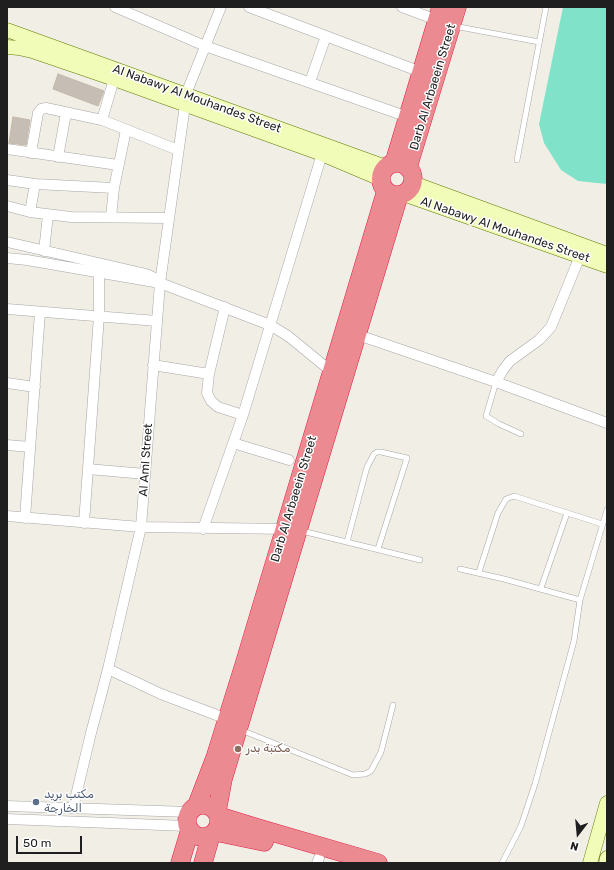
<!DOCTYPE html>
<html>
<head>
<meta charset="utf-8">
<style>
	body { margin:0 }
	#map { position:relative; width:614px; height:870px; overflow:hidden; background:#f1eee5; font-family:Rubik,sans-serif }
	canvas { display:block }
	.frame { position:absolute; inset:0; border:8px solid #1f1f1f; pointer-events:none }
	.north { position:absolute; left:558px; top:814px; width:40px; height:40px; -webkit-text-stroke:3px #fff; paint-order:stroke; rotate:196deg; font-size:11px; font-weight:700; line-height:16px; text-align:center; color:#1f1f1f }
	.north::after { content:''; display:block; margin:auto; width:14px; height:18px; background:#1f1f1f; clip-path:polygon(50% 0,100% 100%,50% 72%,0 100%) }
	.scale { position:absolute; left:16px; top:836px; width:66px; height:18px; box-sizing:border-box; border:2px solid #1f1f1f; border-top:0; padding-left:5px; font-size:12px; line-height:14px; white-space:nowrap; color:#1f1f1f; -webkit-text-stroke:3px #fff; paint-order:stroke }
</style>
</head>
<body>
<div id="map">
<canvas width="614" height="870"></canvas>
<div class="frame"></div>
<div class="north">N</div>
<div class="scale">50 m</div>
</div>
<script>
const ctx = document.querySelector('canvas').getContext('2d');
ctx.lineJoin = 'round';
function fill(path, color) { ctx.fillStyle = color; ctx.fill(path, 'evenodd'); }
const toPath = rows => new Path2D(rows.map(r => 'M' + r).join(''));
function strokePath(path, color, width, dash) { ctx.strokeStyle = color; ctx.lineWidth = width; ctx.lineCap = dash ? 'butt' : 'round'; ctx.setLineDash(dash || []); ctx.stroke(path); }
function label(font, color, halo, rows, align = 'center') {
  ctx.font = font + ' Rubik,"Noto Naskh Arabic",sans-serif'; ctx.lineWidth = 3; ctx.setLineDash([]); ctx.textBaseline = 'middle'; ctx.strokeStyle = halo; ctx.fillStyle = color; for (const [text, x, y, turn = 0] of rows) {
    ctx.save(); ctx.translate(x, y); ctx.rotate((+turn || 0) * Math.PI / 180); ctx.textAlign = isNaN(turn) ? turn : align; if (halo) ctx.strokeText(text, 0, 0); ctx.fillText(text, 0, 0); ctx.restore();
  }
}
const pitch = toPath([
	[563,7,607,7,607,184,578,181,561,170,544,143,539,124]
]);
const building = toPath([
	[58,74,104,91,98,106,53,89,58,74],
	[13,117,30,120,26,145,9,143,13,117]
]);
const lane = toPath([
	[454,26,539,42],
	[517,160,546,7],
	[496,382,486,416,499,424,521,434],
	[302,531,420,560],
	[347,542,367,467,374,454,377,452,381,452,407,458,378,549],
	[460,569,504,579,580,600],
	[479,572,498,513,506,499,514,496,602,524],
	[541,588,567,513],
	[241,730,353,775,365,774,371,771,381,752,393,705],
	[502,863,521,826,535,784,574,641,580,600,607,510]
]);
const street = toPath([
	[115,7,205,46,408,117],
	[249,7,421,72],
	[402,7,437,20],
	[310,82,326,36],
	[186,94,221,7],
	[102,120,114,79],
	[7,149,118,165],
	[31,153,38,113,41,109,46,108,102,120,178,150],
	[58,157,66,113],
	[7,180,35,184,114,188,126,130],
	[7,206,30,212,71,217,169,218],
	[30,212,35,184],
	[111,217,114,188],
	[7,242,142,273,149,275,158,280],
	[44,251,48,215],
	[7,258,27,260,160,283,270,325,288,336,332,372],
	[225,307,209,374,207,393,211,401,218,407,243,415],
	[7,309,157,321],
	[358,335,496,382,607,423],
	[153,365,209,374],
	[496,382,503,370,510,361,539,340,551,327,580,256],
	[7,383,35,387],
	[233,443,289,460],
	[7,445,30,447],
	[88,469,145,474],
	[7,516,141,527,288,529],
	[25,518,40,312],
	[84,523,99,316,99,272],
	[203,529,243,415,322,154],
	[108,669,161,694,227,719],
	[7,806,189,812],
	[73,808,91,733,108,669,141,527,160,283,185,105],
	[7,819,187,826],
	[317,863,319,858]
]);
const secondary = toPath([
	[7,30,386,167],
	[7,47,19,48,32,51,114,79,322,154,381,179],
	[413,183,607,254],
	[403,194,607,266],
	[590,863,607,803],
	[606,863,607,858]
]);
const highway = toPath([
	'381 179a16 16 0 1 1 32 0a16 16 0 1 1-32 0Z',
	[394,163,441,7],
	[408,167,457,7],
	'187 821a16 16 0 1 1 32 0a16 16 0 1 1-32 0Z',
	[197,805,215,758,244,665,386,191],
	[217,811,223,779,399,195],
	[219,816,258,828,378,863],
	[216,832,264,842],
	[180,863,190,830],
	[203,863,211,835]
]);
const markers = [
	[238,749,4,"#8d6e63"],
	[36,802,4,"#5c6f8a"]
];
const streetNames = [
	["Darb Al Arbaeein Street",433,87,-73],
	["Al Nabawy Al Mouhandes Street",197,99,20],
	["Al Nabawy Al Mouhandes Street",505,230,19],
	["Al Aml Street",146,460,-86],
	["Darb Al Arbaeein Street",294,499,-73]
];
const educationNames = [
	["مكتبة بدر",246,749]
];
const serviceNames = [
	["مكتب بريد",44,795],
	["الخارجة",44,809]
];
fill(pitch, '#80e3c9');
fill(building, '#c6beb4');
strokePath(building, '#c3b7a7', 1);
strokePath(lane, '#a6a6a6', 6);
strokePath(street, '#a6a6a6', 11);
strokePath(secondary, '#607d00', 15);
strokePath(highway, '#e31e49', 19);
strokePath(lane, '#fff', 5);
strokePath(street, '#fff', 10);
strokePath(secondary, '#f0fcb8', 14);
strokePath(highway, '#eb8a90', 18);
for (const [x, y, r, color] of markers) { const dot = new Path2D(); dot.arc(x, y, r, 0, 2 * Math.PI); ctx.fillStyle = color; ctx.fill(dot); strokePath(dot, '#fff', 1.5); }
label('12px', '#1f1f1f', '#fff', streetNames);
label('12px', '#785e54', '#fff', educationNames, 'left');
label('12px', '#4e5e75', '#fff', serviceNames, 'left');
</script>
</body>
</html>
